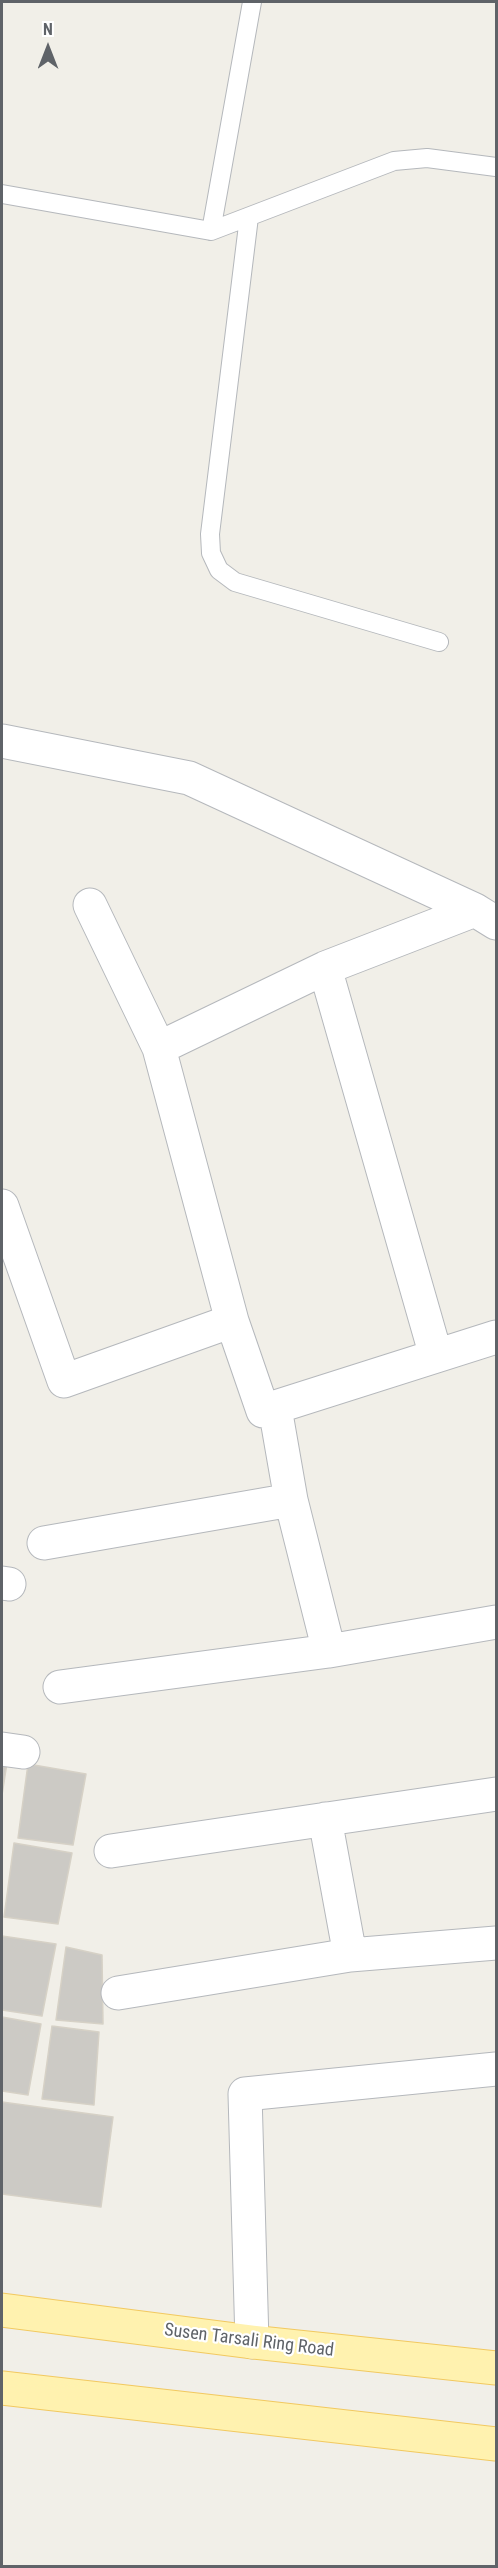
<!DOCTYPE html>
<html>
<head>
<meta charset="utf-8">
<style>
	body { margin:0 }
	#map { position:relative; width:498px; height:2568px; overflow:hidden; background:#f1efe8; font-family:"Roboto Condensed",sans-serif }
	canvas { display:block }
	.frame { position:absolute; inset:0; border:3px solid #5f6368; pointer-events:none }
	.north { position:absolute; left:18px; top:18px; width:60px; height:60px; -webkit-text-stroke:4px #fff; paint-order:stroke; rotate:0deg; font-size:16px; font-weight:700; line-height:24px; text-align:center; color:#5f6368 }
	.north::after { content:''; display:block; margin:auto; width:21px; height:27px; background:#5f6368; clip-path:polygon(50% 0,100% 100%,50% 72%,0 100%) }
</style>
</head>
<body>
<div id="map">
<canvas width="498" height="2568"></canvas>
<div class="frame"></div>
<div class="north">N</div>
</div>
<script>
const ctx = document.querySelector('canvas').getContext('2d');
ctx.lineJoin = 'round';
function fill(path, color) { ctx.fillStyle = color; ctx.fill(path, 'evenodd'); }
const toPath = rows => new Path2D(rows.map(r => 'M' + r).join(''));
function strokePath(path, color, width, dash) { ctx.strokeStyle = color; ctx.lineWidth = width; ctx.lineCap = dash ? 'butt' : 'round'; ctx.setLineDash(dash || []); ctx.stroke(path); }
function label(font, color, halo, rows, align = 'center') {
  ctx.font = font + ' "Roboto Condensed",sans-serif'; ctx.lineWidth = 4.5; ctx.setLineDash([]); ctx.textBaseline = 'middle'; ctx.strokeStyle = halo; ctx.fillStyle = color; for (const [text, x, y, turn = 0] of rows) {
    ctx.save(); ctx.translate(x, y); ctx.rotate((+turn || 0) * Math.PI / 180); ctx.textAlign = isNaN(turn) ? turn : align; if (halo) ctx.strokeText(text, 0, 0); ctx.fillText(text, 0, 0); ctx.restore();
  }
}
const building = toPath([
	[2,1763,7,1763,2,1795,2,1763],
	[28,1764,86,1774,73,1845,18,1838,28,1764],
	[14,1843,72,1853,58,1924,4,1917,14,1843],
	[2,1936,56,1944,42,2016,2,2010,2,1936],
	[66,1947,102,1955,103,2024,56,2020,66,1947],
	[2,2017,41,2024,28,2095,2,2091,2,2017],
	[52,2026,99,2032,94,2105,42,2099,52,2026],
	[2,2102,113,2117,101,2207,2,2194,2,2102]
]);
const service = toPath([
	[2,194,211,231,252,2],
	[249,217,210,534,211,553,219,570,235,582,439,642],
	[211,231,394,161,427,158,496,167]
]);
const minor = toPath([
	[2,741,189,778,475,910,496,923],
	[90,905,159,1048],
	[475,910,325,968,159,1048,232,1321,263,1411,496,1337],
	[325,968,436,1356],
	[2,1206,64,1381,232,1321],
	[291,1500,329,1651,496,1622],
	[44,1543,291,1500,275,1408],
	[2,1583,9,1584],
	[60,1687,329,1651],
	[2,1749,23,1752],
	[325,1819,350,1955,496,1943],
	[111,1851,496,1794],
	[118,1993,350,1955],
	[252,2342,245,2094,496,2069]
]);
const primary = toPath([
	[2,2310,252,2342,496,2368],
	[2,2388,496,2444]
]);
const streetNames = [
	["Susen Tarsali Ring Road",249,2341,7]
];
fill(building, '#cccac5');
strokePath(building, '#d6d1c6', 1.5);
strokePath(service, '#b5b8bc', 20);
strokePath(minor, '#b5b8bc', 35);
strokePath(primary, '#f2c960', 35);
strokePath(service, '#fff', 18);
strokePath(minor, '#fff', 33);
strokePath(primary, '#fff2af', 33);
label('18px', '#5f6368', '#fff', streetNames);
</script>
</body>
</html>
